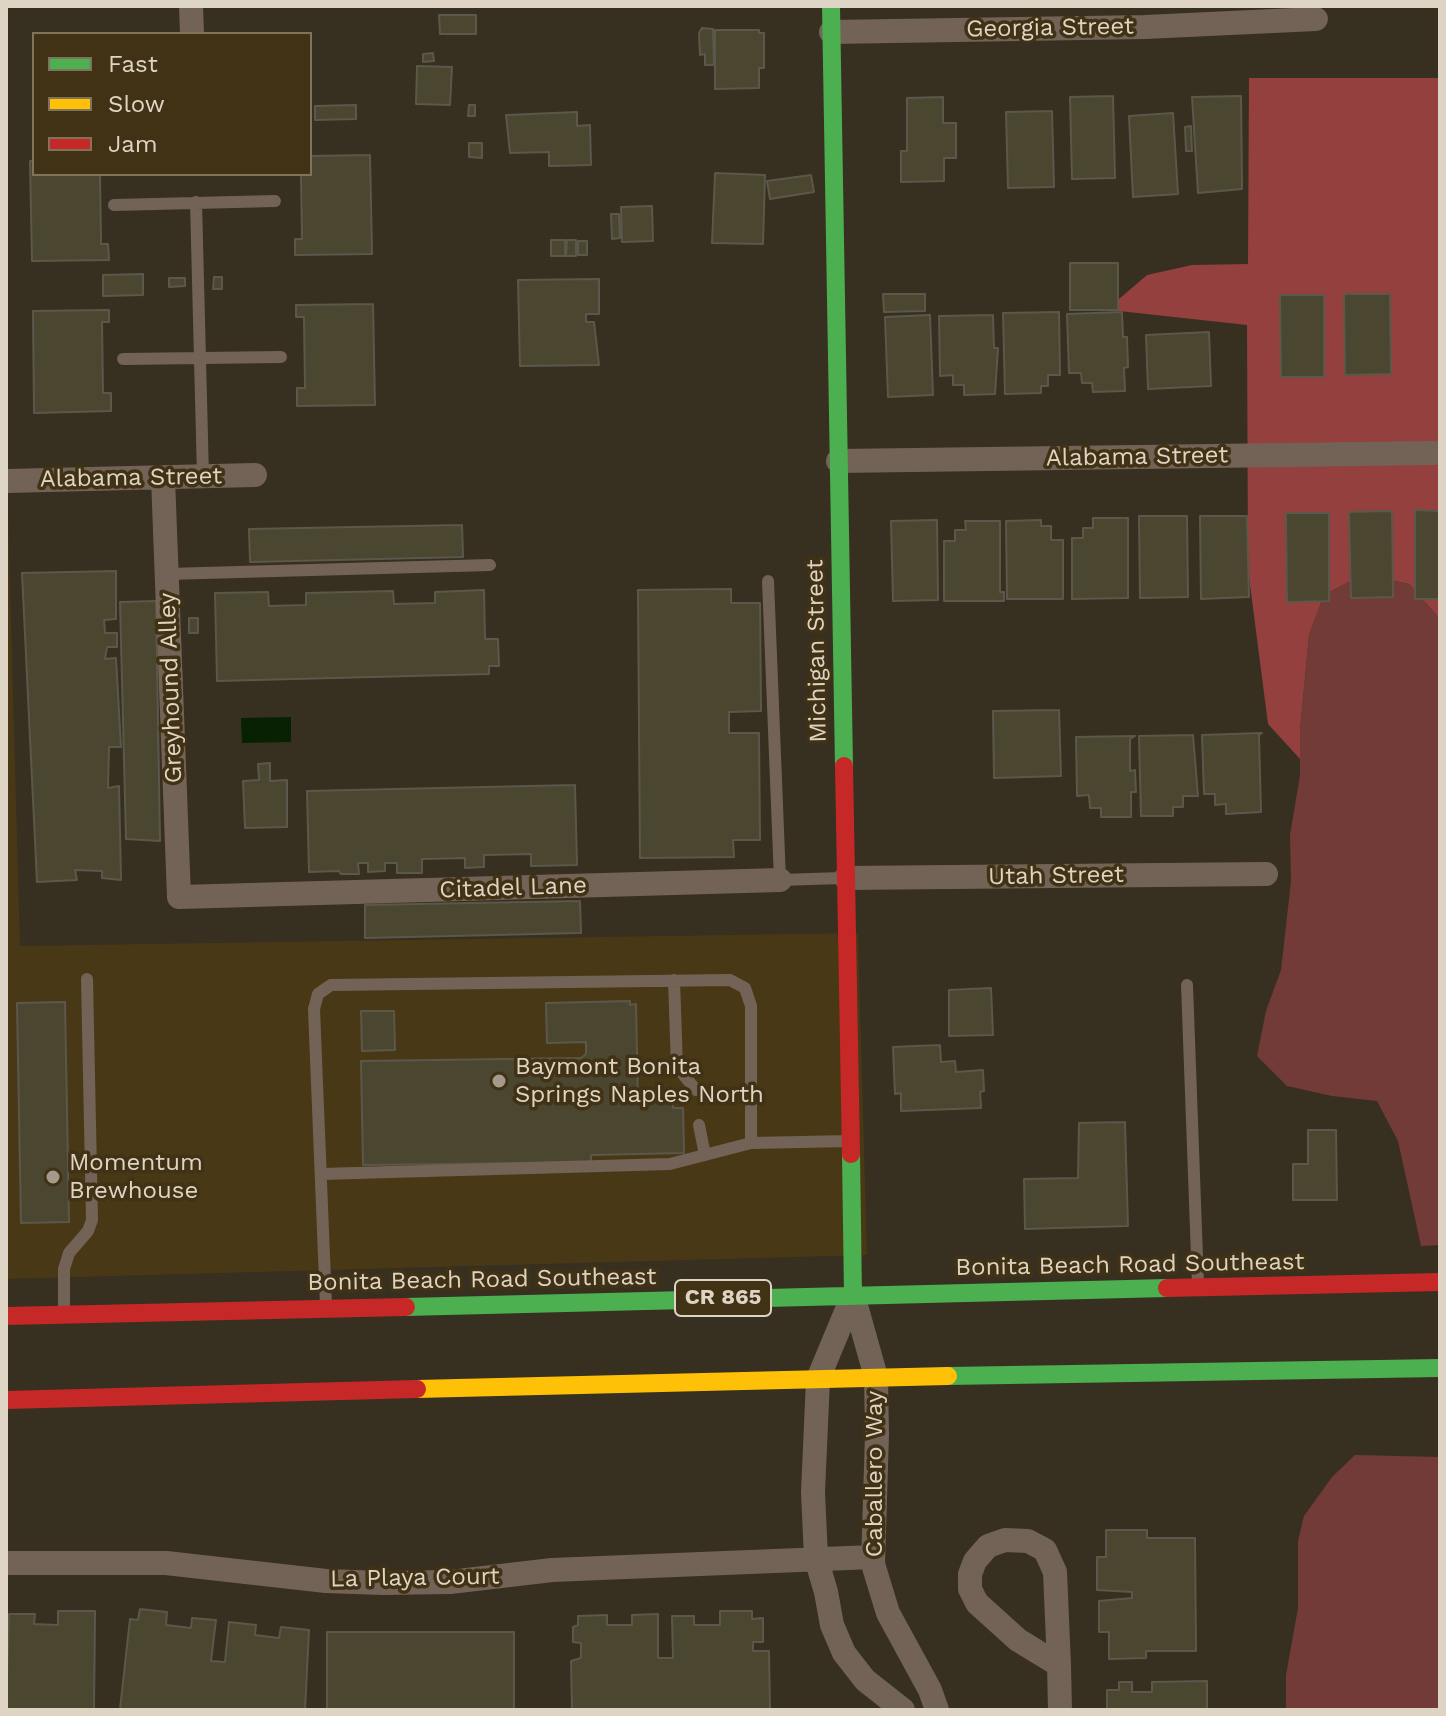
<!DOCTYPE html>
<html>
<head>
<meta charset="utf-8">
<style>
	body { margin:0 }
	#map { position:relative; width:1446px; height:1716px; overflow:hidden; background:#372f20; font-family:"Work Sans",sans-serif }
	canvas { display:block }
	.frame { position:absolute; inset:0; border:8px solid #ded4c4; pointer-events:none }
	.legend { position:absolute; left:32px; top:32px; width:280px; height:144px; box-sizing:border-box; background:#413216; border:2px solid #80735c; margin:0; padding:10px 14px; list-style:none; font-size:24px; color:#ded4c4 }
	.legend li { display:flex; align-items:center; gap:16px; height:40px }
	.legend b { width:40px; border:2px solid #80735c }
</style>
</head>
<body>
<div id="map">
<canvas width="1446" height="1716"></canvas>
<div class="frame"></div>
<ul class="legend">
<li><b style="height:10px;background:#4caf50"></b>Fast</li>
<li><b style="height:10px;background:#ffc107"></b>Slow</li>
<li><b style="height:10px;background:#c62828"></b>Jam</li>
</ul>
</div>
<script>
const ctx = document.querySelector('canvas').getContext('2d');
ctx.lineJoin = 'round';
function fill(path, color) { ctx.fillStyle = color; ctx.fill(path, 'evenodd'); }
const toPath = rows => new Path2D(rows.map(r => 'M' + r).join(''));
function strokePath(path, color, width, dash) { ctx.strokeStyle = color; ctx.lineWidth = width; ctx.lineCap = dash ? 'butt' : 'round'; ctx.setLineDash(dash || []); ctx.stroke(path); }
function label(font, color, halo, rows, align = 'center') {
  ctx.font = font + ' "Work Sans",sans-serif'; ctx.lineWidth = 7; ctx.setLineDash([]); ctx.textBaseline = 'middle'; ctx.strokeStyle = halo; ctx.fillStyle = color; for (const [text, x, y, turn = 0] of rows) {
    ctx.save(); ctx.translate(x, y); ctx.rotate((+turn || 0) * Math.PI / 180); ctx.textAlign = isNaN(turn) ? turn : align; if (halo) ctx.strokeText(text, 0, 0); ctx.fillText(text, 0, 0); ctx.restore();
  }
}
const built = toPath([
	[6,512,8,512,20,946,858,933,867,1255,6,1279]
]);
const green = toPath([
	[1364,574,1409,584,1440,619,1440,1245,1421,1246,1398,1141,1377,1101,1332,1096,1287,1086,1257,1056,1266,1011,1281,970,1291,881,1290,835,1300,775,1300,730,1309,635,1324,595],
	[1355,1455,1440,1457,1440,1710,1286,1710,1286,1675,1298,1608,1298,1541,1304,1516,1332,1477]
]);
const forest = toPath([
	[1249,78,1440,78,1440,619,1409,584,1364,574,1324,595,1309,635,1300,730,1300,759,1268,724,1248,569,1247,325,1110,310,1112,305,1147,275,1192,265,1248,264]
]);
const water = toPath([
	[291,717,291,742,242,743,241,718]
]);
const building = toPath([
	[439,15,476,15,476,34,440,34,439,15],
	[702,28,713,29,714,65,705,65,705,54,700,55,699,33,702,28],
	[715,30,759,30,759,33,764,33,764,68,759,68,759,88,715,89,715,30],
	[433,53,434,61,423,62,423,54,433,53],
	[417,66,452,67,450,105,416,104,417,66],
	[1113,96,1115,178,1072,179,1070,97,1113,96],
	[1241,96,1242,189,1198,193,1192,97,1241,96],
	[943,97,943,123,956,123,956,158,944,158,944,181,901,182,901,151,907,151,907,98,943,97],
	[356,105,356,119,315,120,315,106,356,105],
	[469,105,475,105,475,116,468,116,469,105],
	[1052,111,1054,187,1008,188,1006,112,1052,111],
	[577,112,577,126,590,125,591,165,549,166,549,152,510,153,506,115,577,112],
	[1173,113,1178,194,1133,197,1129,116,1173,113],
	[1191,126,1192,151,1186,151,1185,127,1191,126],
	[469,143,482,143,482,158,469,157,469,143],
	[370,155,372,254,295,255,295,239,302,239,301,174,310,174,310,156,370,155],
	[30,161,34,161,34,174,100,174,101,244,108,244,109,260,32,261,30,161],
	[715,173,765,175,763,244,712,243,715,173],
	[811,175,814,192,770,199,767,181,811,175],
	[652,206,653,241,622,242,621,207,652,206],
	[611,214,619,214,620,238,612,239,611,214],
	[551,240,565,240,565,256,551,256,551,240],
	[567,240,576,240,576,256,566,256,567,240],
	[578,241,587,241,587,255,578,255,578,241],
	[1070,263,1118,263,1118,310,1070,310,1070,263],
	[143,274,143,295,103,296,103,275,143,274],
	[214,277,222,277,222,289,213,289,214,277],
	[169,278,185,278,185,286,169,287,169,278],
	[599,279,599,314,586,314,586,322,594,322,599,365,520,366,518,280,599,279],
	[883,294,925,294,925,311,884,312,883,294],
	[1344,294,1390,294,1391,374,1345,375,1344,294],
	[1280,295,1324,295,1324,377,1281,377,1280,295],
	[373,304,375,405,297,406,297,388,305,388,304,317,296,317,296,305,373,304],
	[109,310,109,322,102,322,103,393,111,393,111,411,34,413,33,311,109,310],
	[1059,312,1060,375,1048,375,1048,386,1041,386,1041,393,1005,394,1003,313,1059,312],
	[1122,312,1123,337,1127,337,1128,367,1124,368,1125,391,1093,392,1092,383,1082,383,1081,373,1069,373,1067,314,1122,312],
	[930,315,933,395,888,397,885,317,930,315],
	[993,315,994,348,998,348,995,394,964,395,964,385,953,385,953,375,940,376,939,316,993,315],
	[1209,332,1211,386,1148,389,1146,335,1209,332],
	[1415,510,1440,511,1440,599,1415,599,1415,510],
	[1392,511,1393,597,1351,598,1349,512,1392,511],
	[1286,513,1329,513,1329,601,1287,602,1286,513],
	[1139,516,1187,516,1188,597,1140,598,1139,516],
	[1200,516,1247,516,1249,597,1201,599,1200,516],
	[1093,518,1128,518,1128,598,1072,599,1072,538,1083,538,1083,528,1093,528,1093,518],
	[937,520,938,600,893,601,891,521,937,520],
	[1041,520,1041,526,1051,526,1051,540,1063,540,1063,599,1007,599,1006,521,1041,520],
	[965,521,1000,521,1000,592,1004,592,1004,601,944,601,944,541,955,541,955,530,966,530,965,521],
	[462,525,463,557,250,562,249,529,462,525],
	[116,571,116,619,104,620,105,633,117,633,117,647,107,647,105,659,116,658,121,747,109,747,108,788,119,786,121,880,102,878,102,871,75,870,77,880,37,882,22,573,116,571],
	[731,589,731,603,760,603,761,711,729,712,729,733,759,733,760,840,733,840,734,857,640,858,638,590,731,589],
	[484,590,485,639,498,639,499,666,489,666,489,674,217,681,215,593,268,592,269,606,306,605,306,593,393,591,394,604,435,603,435,592,484,590],
	[156,601,160,841,126,839,120,602,156,601],
	[189,618,198,618,198,633,189,633,189,618],
	[1059,710,1061,776,994,778,993,711,1059,710],
	[1262,733,1259,735,1261,812,1226,814,1226,804,1215,805,1215,794,1204,794,1202,735,1262,733],
	[1193,735,1198,796,1183,796,1183,807,1173,807,1173,816,1141,816,1139,736,1193,735],
	[1135,736,1130,739,1130,771,1135,770,1136,792,1131,792,1131,817,1101,817,1101,808,1090,808,1089,795,1077,796,1076,737,1135,736],
	[270,763,270,781,287,780,287,827,245,828,243,781,259,780,258,764,270,763],
	[575,785,577,865,531,866,531,854,484,855,484,867,465,868,465,858,422,859,422,873,397,873,397,863,385,863,385,871,368,872,368,863,358,863,359,874,341,874,339,871,309,872,307,791,575,785],
	[580,901,581,933,365,938,365,905,580,901],
	[991,988,993,1035,949,1036,949,990,991,988],
	[630,1001,630,1005,636,1004,638,1101,673,1100,673,1108,683,1108,684,1153,591,1155,591,1162,363,1165,361,1061,581,1058,586,1054,586,1042,547,1043,546,1003,630,1001],
	[65,1002,69,1222,21,1223,17,1003,65,1002],
	[361,1011,394,1011,395,1050,362,1051,361,1011],
	[940,1045,941,1062,955,1061,956,1072,983,1070,984,1091,980,1092,981,1108,901,1111,901,1093,895,1094,893,1047,940,1045],
	[1125,1122,1128,1226,1025,1229,1024,1179,1078,1178,1079,1123,1125,1122],
	[1308,1130,1336,1130,1337,1200,1293,1200,1293,1164,1308,1164,1308,1130],
	[1106,1530,1147,1530,1147,1538,1195,1538,1196,1651,1146,1651,1146,1658,1109,1659,1109,1632,1099,1632,1099,1601,1132,1598,1132,1592,1097,1590,1097,1557,1106,1557,1106,1530],
	[140,1609,167,1612,166,1625,191,1628,192,1618,216,1620,211,1661,225,1662,229,1622,256,1625,255,1635,279,1638,281,1627,309,1630,305,1710,120,1709,130,1619,138,1620,140,1609],
	[58,1611,95,1611,94,1710,6,1710,9,1614,35,1614,34,1624,58,1625,58,1611],
	[720,1611,752,1611,752,1619,763,1618,763,1642,753,1642,753,1651,769,1651,770,1710,572,1710,571,1661,581,1658,581,1643,573,1642,573,1627,578,1625,578,1616,607,1615,607,1625,632,1625,632,1615,658,1614,658,1658,673,1658,672,1616,694,1616,694,1625,720,1625,720,1611],
	[327,1632,514,1632,514,1710,327,1710,327,1632],
	[1207,1681,1207,1710,1107,1710,1107,1690,1119,1690,1119,1682,1132,1682,1132,1692,1152,1692,1152,1682,1207,1681]
]);
const lane = toPath([
	[196,202,203,477],
	[114,205,275,201],
	[123,359,281,357],
	[167,574,490,565],
	[768,581,780,880,842,878],
	[674,980,677,1067,696,1090],
	[1187,985,1198,1284],
	[699,1125,705,1155],
	[321,1174,670,1164,751,1143],
	[326,1305,314,1009,318,994,331,985,730,980,745,988,751,1006,751,1143,850,1141],
	[64,1312,64,1269,69,1253,88,1231,92,1220,87,979]
]);
const street = toPath([
	[191,6,192,34],
	[831,32,1145,27,1316,19],
	[838,461,1435,453],
	[163,478,179,897,780,880],
	[6,481,255,475],
	[846,878,1266,874],
	[6,1563,166,1563,326,1581,383,1583,450,1582,552,1570,873,1557],
	[1059,1665,1018,1640,977,1603,970,1589,970,1574,975,1561,988,1546,1005,1540,1028,1541,1045,1550,1055,1572,1059,1665,1060,1710],
	[903,1710,865,1680,844,1653,832,1625,826,1592,816,1558,813,1492,818,1379,853,1295,876,1377,877,1434,873,1564,888,1613,930,1690,937,1710]
]);
const fast = toPath([
	[831,6,844,766],
	[851,1154,853,1295],
	[406,1307,1167,1288],
	[948,1376,1440,1368]
]);
const slow = toPath([
	[417,1389,948,1376]
]);
const jam = toPath([
	[844,766,851,1154],
	[1167,1288,1440,1282],
	[6,1316,406,1307],
	[6,1400,417,1389]
]);
const markers = [
	[499,1081,8,"#a49a8b"],
	[53,1177,8,"#a49a8b"]
];
const shields = [
	[723,1298,96]
];
const shieldNames = [
	["CR 865",723,1298]
];
const streetNames = [
	["Georgia Street",1050,28,-1],
	["Alabama Street",1137,457,-1],
	["Alabama Street",131,478,-1],
	["Michigan Street",817,651,-91],
	["Greyhound Alley",171,688,-92],
	["Utah Street",1056,876,-1],
	["Citadel Lane",513,888,-2],
	["Bonita Beach Road Southeast",1130,1265,-1],
	["Bonita Beach Road Southeast",482,1280,-1],
	["Caballero Way",875,1474,-90],
	["La Playa Court",415,1578,-1]
];
const poiNames = [
	["Baymont Bonita",515,1067],
	["Springs Naples North",515,1095],
	["Momentum",69,1163],
	["Brewhouse",69,1191]
];
fill(built, '#493816');
fill(green, '#723b38');
fill(forest, '#93403e');
fill(water, '#082103');
fill(building, '#4a462f');
strokePath(building, '#5b584b', 2);
strokePath(lane, '#736356', 12);
strokePath(street, '#736356', 24);
strokePath(fast, '#4caf50', 18);
strokePath(slow, '#ffc107', 18);
strokePath(jam, '#c62828', 18);
for (const [x, y, r, color] of markers) { const dot = new Path2D(); dot.arc(x, y, r, 0, 2 * Math.PI); ctx.fillStyle = color; ctx.fill(dot); strokePath(dot, '#413216', 3); }
for (const [x, y, w] of shields) { const box = new Path2D(); box.roundRect(x - w / 2, y - 18, w, 36, 6); ctx.fillStyle = '#413216'; ctx.fill(box); strokePath(box, '#ded4c4', 2); }
label('bold 22px', '#ded4c4', null, shieldNames);
label('24px', '#ded4c4', '#413216', streetNames);
label('24px', '#ded4c4', '#413216', poiNames, 'left');
</script>
</body>
</html>
